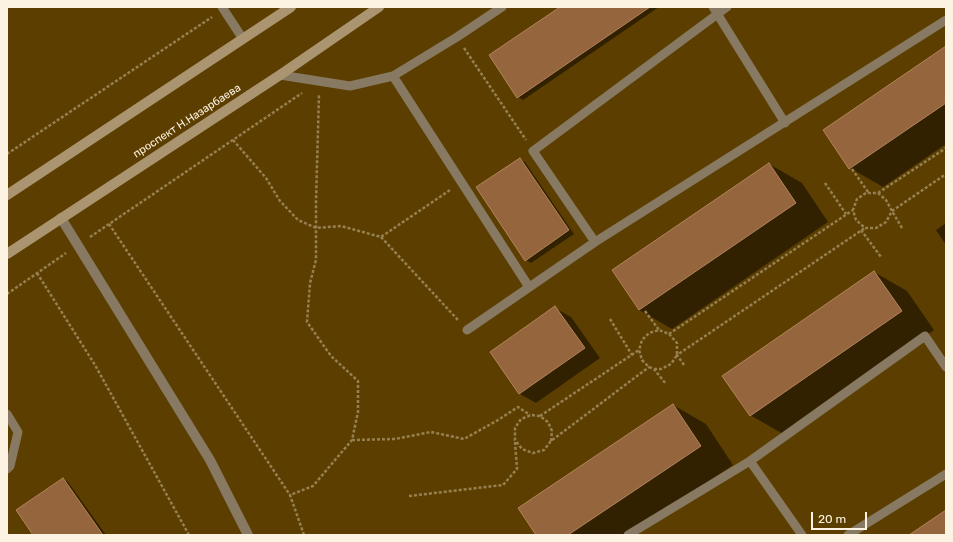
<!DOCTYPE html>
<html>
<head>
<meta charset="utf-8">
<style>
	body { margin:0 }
	#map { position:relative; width:953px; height:542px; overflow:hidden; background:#5c3f00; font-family:Rubik,sans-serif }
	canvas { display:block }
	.frame { position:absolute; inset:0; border:8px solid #fdf3e2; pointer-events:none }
	.scale { position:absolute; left:811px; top:512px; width:56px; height:18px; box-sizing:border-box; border:2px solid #fdf3e2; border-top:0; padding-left:5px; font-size:12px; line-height:14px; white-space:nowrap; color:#fdf3e2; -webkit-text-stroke:3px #5c3f00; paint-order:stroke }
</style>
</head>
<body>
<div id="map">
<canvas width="953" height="542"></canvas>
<div class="frame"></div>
<div class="scale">20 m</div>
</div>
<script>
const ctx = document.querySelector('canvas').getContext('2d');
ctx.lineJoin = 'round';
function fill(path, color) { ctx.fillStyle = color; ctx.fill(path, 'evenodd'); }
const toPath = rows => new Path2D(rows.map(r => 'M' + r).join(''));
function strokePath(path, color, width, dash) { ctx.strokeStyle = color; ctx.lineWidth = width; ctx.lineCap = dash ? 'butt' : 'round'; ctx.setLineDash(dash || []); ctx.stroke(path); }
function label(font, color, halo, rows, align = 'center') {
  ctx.font = font + ' Rubik,sans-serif'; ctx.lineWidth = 3; ctx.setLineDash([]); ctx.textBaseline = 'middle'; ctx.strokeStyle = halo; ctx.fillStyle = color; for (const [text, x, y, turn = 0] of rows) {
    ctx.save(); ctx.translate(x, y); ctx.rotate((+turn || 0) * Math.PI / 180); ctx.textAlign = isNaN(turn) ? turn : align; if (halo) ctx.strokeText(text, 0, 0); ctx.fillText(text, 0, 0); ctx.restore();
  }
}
const shadow = toPath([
	[562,7,659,7,523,100,518,97],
	[946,47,946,144,883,187,850,168],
	[520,159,525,162,574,234,531,263,526,260],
	[769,164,802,183,828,222,672,329,639,310],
	[946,223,946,245,936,230],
	[874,272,907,291,934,330,783,434,750,415],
	[555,308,571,317,600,358,536,403,520,394],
	[673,405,706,424,733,465,628,535,537,535],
	[63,479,68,482,106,535,35,535]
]);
const building = toPath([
	[560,7,650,7,517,98,489,55,560,7],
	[946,46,946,103,849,169,823,130,946,46],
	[520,158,569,230,525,261,476,187,520,158],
	[769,163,796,203,639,310,612,270,769,163],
	[874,271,902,311,750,416,722,376,874,271],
	[555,306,585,348,519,394,490,352,555,306],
	[673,404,701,446,568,535,536,535,518,508,673,404],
	[63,478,103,535,33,535,16,510,63,478],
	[946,510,946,535,909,535,946,510]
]);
const path = toPath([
	[464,48,526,140],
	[233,140,266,178,280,201,298,220,316,228,341,226,381,237,450,190],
	[7,154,212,17],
	[852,169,868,192],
	[825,183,846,214],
	[878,193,946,148],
	[109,224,290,495],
	[902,228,892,211,886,200,878,193,866,193,857,199,853,210,856,220,865,228,876,228,886,222,892,211,946,174],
	[861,230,881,257],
	[90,237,302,93],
	[381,237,458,320],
	[37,273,95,365,189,535],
	[7,294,66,253],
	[645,311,659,330],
	[610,319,632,355],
	[669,334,853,210],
	[684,365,677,355,865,228],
	[654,369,661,369,671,364,677,355,677,343,669,334,659,330,649,333,642,340,639,350,642,360,649,367,654,369,666,384],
	[540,416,639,350],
	[352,440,395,439,431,432,464,439,498,420,518,407,530,415],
	[551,441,552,431,548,422,540,416,531,415,521,419,515,428,515,440,522,449,533,453,544,450,551,441,649,367],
	[409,496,503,485,517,469,515,442],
	[304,535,290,495,313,486,352,440,358,412,358,381,331,356,307,322,310,283,316,260,316,201,319,94]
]);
const lane = toPath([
	[222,7,243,39],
	[713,7,785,123],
	[727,7,533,151,595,242,946,20],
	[280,75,350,86,393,76,457,37,502,7],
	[393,76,529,287],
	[467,330,595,242],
	[7,414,18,432,10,466,7,469],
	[750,461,802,535],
	[628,535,750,461,925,336,946,367],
	[848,535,946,474]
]);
const street = toPath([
	[61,218,210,460,248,535]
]);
const secondary = toPath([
	[7,195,291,7],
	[7,254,280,75,379,7]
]);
const streetNames = [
	["проспект Н.Назарбаева",187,121,-33]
];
fill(shadow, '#0007');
fill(building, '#95663e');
strokePath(building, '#b4835b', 1);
strokePath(path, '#968052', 2.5, [3, 2]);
strokePath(lane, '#877962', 9);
strokePath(street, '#877962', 10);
strokePath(secondary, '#ab9571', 10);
label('11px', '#fdf3e2', '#5c3f00', streetNames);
</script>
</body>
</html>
